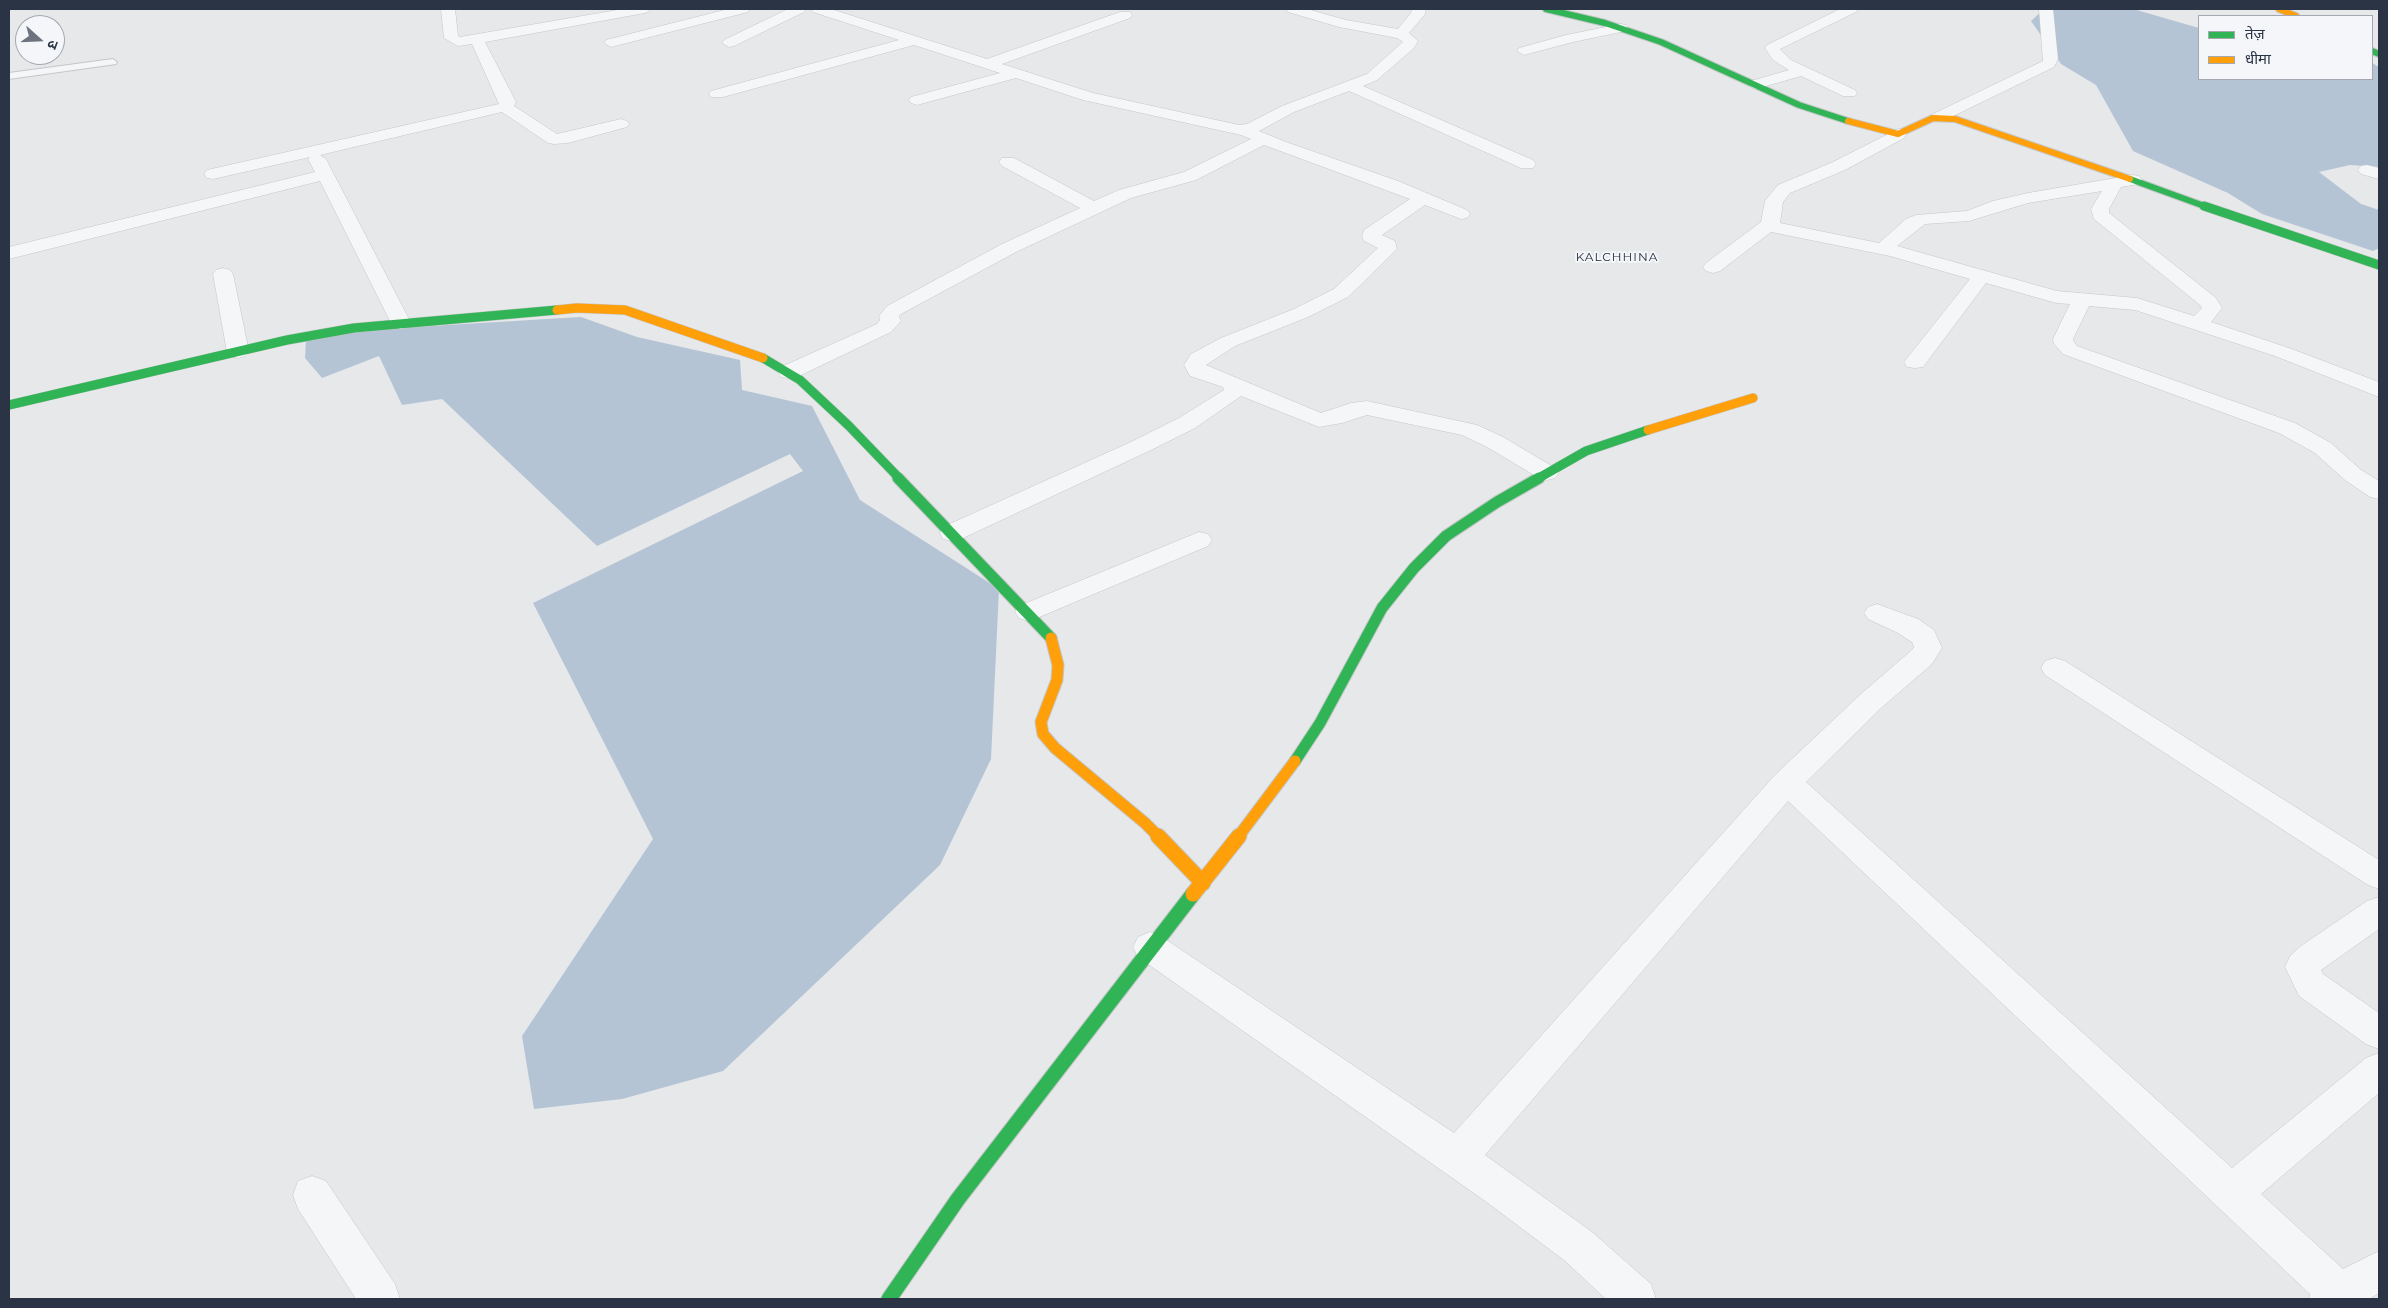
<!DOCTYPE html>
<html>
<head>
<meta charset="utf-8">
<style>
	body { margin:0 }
	#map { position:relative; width:2388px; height:1308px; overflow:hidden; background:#e6e8ea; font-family:Montserrat,"Noto Sans Devanagari",sans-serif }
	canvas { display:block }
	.frame { position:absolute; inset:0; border:10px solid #2b3445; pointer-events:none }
	.legend { position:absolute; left:2198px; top:15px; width:175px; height:65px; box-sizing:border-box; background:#f4f6f9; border:1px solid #a4a8b1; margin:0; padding:6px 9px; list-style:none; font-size:15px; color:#2b3445 }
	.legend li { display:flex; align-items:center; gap:10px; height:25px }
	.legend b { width:25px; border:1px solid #a4a8b1 }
	.north { position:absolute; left:15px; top:15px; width:50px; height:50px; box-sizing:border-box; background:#f4f6f9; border:1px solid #a4a8b1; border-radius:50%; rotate:110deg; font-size:14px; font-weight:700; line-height:20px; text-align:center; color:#2b3445 }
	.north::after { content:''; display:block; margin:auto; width:18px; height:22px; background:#6c737f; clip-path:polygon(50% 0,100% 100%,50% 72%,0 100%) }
</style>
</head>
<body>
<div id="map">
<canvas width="2388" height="1308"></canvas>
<div class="frame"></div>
<ul class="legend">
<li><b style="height:6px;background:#30b455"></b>तेज़</li>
<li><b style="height:6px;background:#ff9f0a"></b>धीमा</li>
</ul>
<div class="north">उ</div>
</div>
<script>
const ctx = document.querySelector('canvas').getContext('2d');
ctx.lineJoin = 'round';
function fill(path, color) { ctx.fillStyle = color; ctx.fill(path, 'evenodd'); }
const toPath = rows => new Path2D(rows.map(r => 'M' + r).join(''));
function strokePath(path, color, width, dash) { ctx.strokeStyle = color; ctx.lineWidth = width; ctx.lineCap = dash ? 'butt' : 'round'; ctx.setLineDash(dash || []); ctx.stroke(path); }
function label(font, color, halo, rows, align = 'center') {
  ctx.font = font + ' Montserrat,sans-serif'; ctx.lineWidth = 4; ctx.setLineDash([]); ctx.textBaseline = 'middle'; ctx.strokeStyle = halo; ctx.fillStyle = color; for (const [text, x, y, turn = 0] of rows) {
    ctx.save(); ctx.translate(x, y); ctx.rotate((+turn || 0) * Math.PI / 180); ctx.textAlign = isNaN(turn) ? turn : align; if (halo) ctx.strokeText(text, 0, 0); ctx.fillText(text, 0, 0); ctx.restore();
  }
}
const water = toPath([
	[2044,9,2133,9,2199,28,2199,79,2372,79,2372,63,2379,67,2379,167,2350,165,2319,172,2361,204,2379,210,2379,248,2373,251,2262,214,2228,193,2133,151,2096,85,2061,64,2031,21],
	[581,317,637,337,740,360,742,390,812,406,860,500,999,589,991,759,940,865,723,1071,622,1099,534,1109,522,1036,653,839,533,603,803,471,790,454,597,546,442,399,402,405,379,356,322,378,305,358,306,341,347,331]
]);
const lane = toPath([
	[113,59,117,62,116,64,9,79,9,73,113,59]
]);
const street = toPath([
	[441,9,455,9,458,36,460,37,623,9,652,9,645,13,485,42,516,102,514,106,557,134,621,119,627,121,629,124,627,127,568,143,554,144,548,143,502,112,320,155,326,159,411,323,408,327,401,329,394,327,391,323,320,181,9,259,9,247,315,172,308,159,310,157,213,179,207,178,204,174,207,170,499,104,472,44,458,46,444,38,441,9],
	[728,9,750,9,748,12,611,47,604,43,606,40,728,9],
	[788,9,806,9,804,12,734,46,729,47,722,43,724,40,788,9],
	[811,9,831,9,987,59,1120,12,1130,12,1132,15,1130,18,1002,64,1093,93,1239,125,1247,124,1282,106,1367,74,1403,42,1397,38,1339,27,1288,12,1286,9,1307,9,1346,20,1398,29,1411,13,1412,9,1426,9,1425,14,1409,33,1418,41,1414,48,1377,80,1363,86,1533,160,1536,164,1533,168,1521,168,1349,91,1294,112,1259,131,1286,142,1398,181,1467,210,1470,214,1467,218,1461,219,1425,205,1382,235,1395,241,1397,249,1348,297,1308,317,1235,346,1206,365,1321,413,1351,403,1367,401,1477,425,1503,437,1555,468,1559,473,1555,478,1547,480,1539,478,1487,447,1462,435,1367,415,1342,423,1319,427,1241,396,1195,428,1149,451,961,539,952,541,943,539,940,533,943,527,1133,441,1179,418,1224,390,1223,387,1190,376,1184,365,1191,354,1221,338,1294,309,1334,289,1378,248,1364,241,1362,237,1364,230,1410,199,1264,145,1196,180,1131,198,1016,252,901,314,899,316,901,321,891,332,797,377,789,378,781,377,778,372,781,367,877,324,880,320,879,316,887,306,1002,244,1080,208,1002,166,999,162,1002,158,1014,158,1094,201,1119,190,1184,172,1251,139,1241,135,1083,100,1016,78,917,105,911,103,909,100,911,97,1000,73,914,45,723,97,711,97,709,94,711,91,899,40,813,12,811,9],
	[1840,9,1858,9,1856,12,1780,49,1791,60,1855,90,1857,93,1855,96,1843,96,1801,76,1756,89,1751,87,1748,84,1751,81,1789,70,1773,60,1765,48,1767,45,1840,9],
	[2039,9,2053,9,2058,59,2054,67,1945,120,1933,120,1931,117,1933,114,2043,61,2039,9],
	[1621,24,1626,25,1628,28,1626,31,1573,42,1524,55,1517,51,1519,48,1566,35,1621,24],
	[1898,129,1904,130,1906,134,1904,138,1845,170,1790,193,1783,202,1780,223,1879,243,1906,219,1916,215,1967,211,1993,201,2028,193,2133,175,2139,176,2142,180,2139,184,2121,187,2109,209,2109,213,2216,298,2222,308,2211,322,2289,348,2379,382,2379,397,2275,356,2135,310,2089,306,2073,339,2074,342,2077,346,2295,423,2331,443,2361,470,2379,481,2379,499,2370,497,2345,480,2315,453,2279,433,2063,354,2054,344,2053,339,2070,304,2056,303,1986,283,1923,367,1915,368,1907,367,1904,362,1970,279,1890,256,1771,232,1720,271,1713,273,1706,271,1703,267,1706,263,1761,222,1765,201,1778,185,1833,162,1898,129],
	[2102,191,2091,209,2094,219,2200,305,2202,308,2194,316,2137,298,2057,291,1897,246,1925,224,1969,221,2028,203,2102,191],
	[2367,165,2379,168,2379,179,2361,174,2358,170,2361,166,2367,165],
	[223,268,230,270,233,274,249,352,245,356,238,358,231,356,227,352,213,274,216,270,223,268],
	[1199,532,1208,534,1212,540,1208,546,1037,618,1028,621,1019,618,1015,612,1019,606,1199,532],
	[1877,604,1918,619,1934,630,1942,648,1932,664,1881,708,1806,782,2232,1168,2366,1058,2379,1053,2379,1093,2261,1194,2343,1269,2379,1251,2379,1293,2369,1299,2309,1299,2310,1294,1788,801,1485,1155,1592,1232,1651,1284,1656,1299,1606,1299,1564,1260,1488,1203,1138,957,1133,947,1138,937,1150,932,1162,937,1454,1133,1776,774,1861,694,1912,650,1914,647,1912,642,1898,633,1868,619,1864,613,1868,607,1877,604],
	[2055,658,2065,661,2379,860,2379,889,2368,885,2045,675,2041,668,2045,661,2055,658],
	[2379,897,2379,929,2321,970,2323,974,2379,1013,2379,1049,2366,1044,2299,996,2285,967,2290,956,2301,946,2367,901,2379,897],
	[312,1176,326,1181,395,1284,400,1299,356,1299,298,1209,293,1195,298,1181,312,1176]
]);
const fastFar3 = toPath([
	[1546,9,1605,23,1661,42,1799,105,1848,121],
	[2372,51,2379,54],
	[2130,179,2207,207]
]);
const fastFar2 = toPath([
	[2204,206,2379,265],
	[763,358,800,380,849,426,900,479],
	[9,405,287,340,354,328,557,310],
	[1537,479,1586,451,1648,430]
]);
const fastFar1 = toPath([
	[898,478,1051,638],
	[1295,761,1320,723,1382,608,1414,568,1446,536,1497,502,1539,478]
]);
const fast = toPath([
	[889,1299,958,1199,1193,894]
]);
const slowFar3 = toPath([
	[2279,9,2296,16],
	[1848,121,1898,134,1933,118,1955,119,2130,179]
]);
const slowFar2 = toPath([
	[557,310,577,308,625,310,763,358],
	[1648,430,1753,398]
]);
const slowFar1 = toPath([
	[1051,638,1058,665,1057,680,1041,722,1043,734,1055,748,1145,823,1159,837],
	[1238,837,1295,761]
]);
const slow = toPath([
	[1158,836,1203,883],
	[1193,894,1239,836]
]);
const farQuarternames = [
	["KALCHHINA",1617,257]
];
fill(water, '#b4c4d5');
strokePath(lane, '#c4c6c8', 2);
strokePath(street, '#c4c6c8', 1);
strokePath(fastFar3, '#c4c6c8', 8);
strokePath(fastFar2, '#c4c6c8', 10);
strokePath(fastFar1, '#c4c6c8', 13);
strokePath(fast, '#c4c6c8', 17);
strokePath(slowFar3, '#c4c6c8', 8);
strokePath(slowFar2, '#c4c6c8', 10);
strokePath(slowFar1, '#c4c6c8', 13);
strokePath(slow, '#c4c6c8', 17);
fill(lane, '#f5f6f7');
fill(street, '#f5f6f7');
strokePath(fastFar3, '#30b455', 6);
strokePath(fastFar2, '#30b455', 9);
strokePath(fastFar1, '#30b455', 11);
strokePath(fast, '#30b455', 15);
strokePath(slowFar3, '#ff9f0a', 6);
strokePath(slowFar2, '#ff9f0a', 9);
strokePath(slowFar1, '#ff9f0a', 11);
strokePath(slow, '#ff9f0a', 15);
ctx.letterSpacing = '1px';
label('12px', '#1d2536', '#f4f6f9', farQuarternames);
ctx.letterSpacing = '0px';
</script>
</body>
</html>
